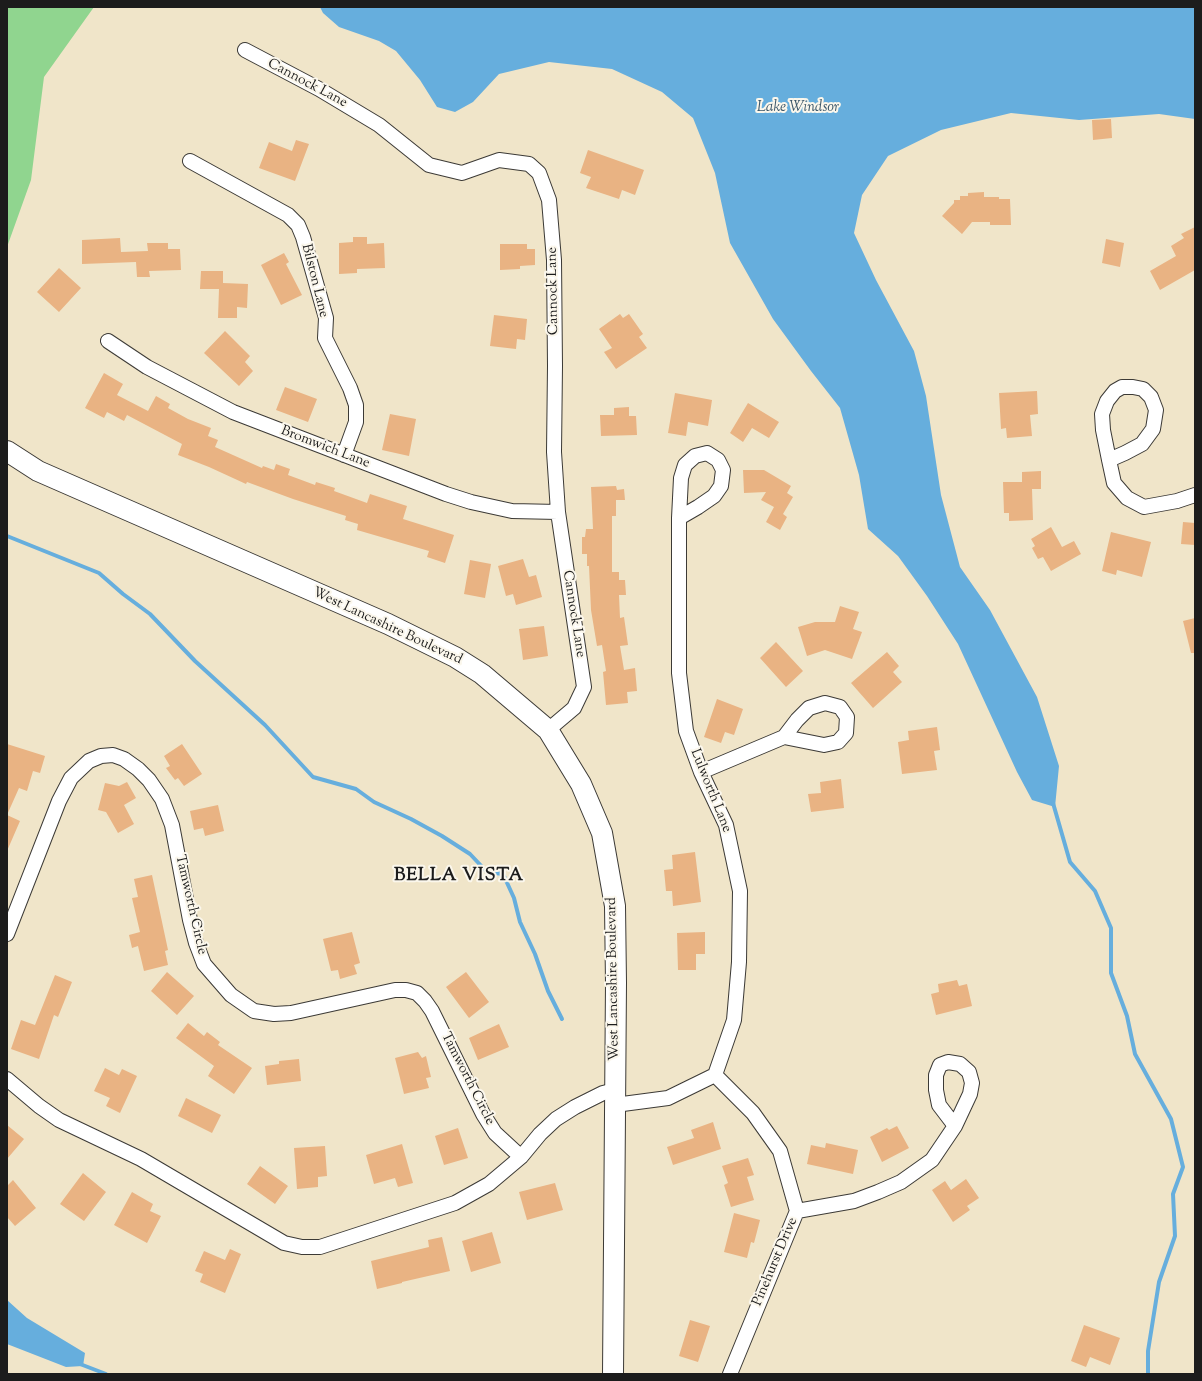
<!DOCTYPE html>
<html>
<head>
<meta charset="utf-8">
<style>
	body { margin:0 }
	#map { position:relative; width:1202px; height:1381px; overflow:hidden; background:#f0e5c9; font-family:"Sorts Mill Goudy",serif }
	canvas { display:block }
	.frame { position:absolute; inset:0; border:8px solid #1c1c1c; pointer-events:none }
</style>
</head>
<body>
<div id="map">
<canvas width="1202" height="1381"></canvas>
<div class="frame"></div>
</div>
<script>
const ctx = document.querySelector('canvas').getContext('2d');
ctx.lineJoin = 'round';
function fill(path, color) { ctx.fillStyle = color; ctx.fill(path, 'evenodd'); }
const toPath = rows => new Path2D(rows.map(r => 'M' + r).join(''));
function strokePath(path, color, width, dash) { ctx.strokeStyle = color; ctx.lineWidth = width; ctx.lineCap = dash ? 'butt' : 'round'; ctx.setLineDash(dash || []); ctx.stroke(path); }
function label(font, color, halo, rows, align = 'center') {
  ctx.font = font + ' "Sorts Mill Goudy",serif'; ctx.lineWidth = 4; ctx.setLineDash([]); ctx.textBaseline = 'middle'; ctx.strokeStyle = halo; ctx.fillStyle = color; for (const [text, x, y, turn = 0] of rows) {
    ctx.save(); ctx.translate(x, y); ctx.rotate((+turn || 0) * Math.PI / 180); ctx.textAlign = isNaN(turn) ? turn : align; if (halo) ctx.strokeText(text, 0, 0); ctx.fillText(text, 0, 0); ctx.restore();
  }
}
const green = toPath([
	[7,7,94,7,44,77,31,180,7,247]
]);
const water = toPath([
	[320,7,1195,7,1195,119,1159,114,1079,120,1011,113,941,130,888,156,862,195,854,233,876,280,914,351,926,396,941,495,960,567,990,610,1037,697,1059,766,1055,807,1032,800,1017,772,958,644,927,596,898,556,868,529,859,475,840,408,811,371,773,319,730,243,715,173,693,118,662,92,612,69,549,62,499,74,473,102,455,112,437,107,420,80,396,51,379,41,339,27,323,13],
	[7,1300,27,1318,85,1353,83,1366,66,1367,7,1344]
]);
const stream = toPath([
	[7,536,99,573,123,594,150,614,195,661,265,725,313,777,356,789,374,802,411,819,442,836,470,854,487,872,503,874,514,898,520,922,535,954,548,991,562,1019],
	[1053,803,1070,862,1095,891,1111,928,1111,973,1127,1016,1135,1054,1171,1119,1183,1167,1173,1194,1175,1236,1159,1282,1148,1351,1148,1374],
	[80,1364,106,1374]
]);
const building = toPath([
	[1111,119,1112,138,1093,140,1092,120],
	[296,140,309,144,295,181,259,168,269,142,292,151],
	[588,150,644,170,635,195,622,190,619,199,586,188,591,177,580,173],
	[984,192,984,197,999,197,999,199,1010,199,1011,225,990,225,990,222,972,222,962,234,942,216,954,203,954,200,960,200,960,196,968,196,968,193],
	[1195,227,1195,270,1160,290,1150,271,1176,256,1171,246,1184,238,1181,234],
	[353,237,367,237,367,244,384,243,385,268,357,269,357,273,339,274,339,243,353,242],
	[120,238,121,252,148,251,147,243,168,243,168,249,180,249,181,270,149,271,150,277,137,277,136,262,82,264,82,240],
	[1106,239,1124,243,1120,267,1102,263],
	[500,244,527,244,527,249,535,249,535,265,520,266,520,269,500,270],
	[284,253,289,262,286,264,302,295,281,305,261,265],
	[59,268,81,288,59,312,37,292],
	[201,271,223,271,223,283,248,284,247,308,237,307,237,318,218,318,219,289,200,289],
	[620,314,623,318,629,314,643,334,639,337,647,348,616,369,604,352,612,348,599,329],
	[494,315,527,319,525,340,517,339,516,349,490,346],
	[225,331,250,356,245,362,253,371,239,386,204,353],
	[104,373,123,384,117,395,148,411,156,396,170,404,168,408,188,419,211,428,208,436,218,440,215,447,262,468,263,466,274,470,276,464,290,469,288,475,315,485,316,482,335,488,334,491,367,503,370,494,407,506,403,519,454,535,445,563,427,557,429,551,357,530,358,524,345,520,346,516,293,499,247,482,246,484,209,467,178,455,182,444,127,415,124,421,107,412,104,418,85,408],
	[285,387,317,399,308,422,276,410],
	[1037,391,1038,414,1030,415,1032,436,1007,438,1006,428,1001,429,999,393],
	[675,393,712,400,708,426,688,422,686,436,668,433],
	[748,403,779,422,769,438,752,428,743,442,730,433],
	[629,407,629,416,636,416,637,435,601,436,600,415,614,415,614,408],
	[390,414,416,419,409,456,382,450],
	[743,470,764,470,791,486,787,493,793,497,783,514,787,517,780,530,766,522,774,507,761,500,766,492,744,493],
	[1041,471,1041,489,1032,489,1033,520,1009,521,1009,513,1004,513,1003,482,1022,482,1022,472],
	[616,486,617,490,624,489,625,500,616,500,616,516,612,516,612,572,619,572,619,580,625,580,626,595,619,595,620,618,624,617,628,645,620,646,624,670,635,668,637,691,627,692,628,703,606,705,603,672,606,671,602,645,597,646,591,610,589,566,587,566,587,554,582,554,582,537,585,537,586,529,593,529,591,487],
	[1183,522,1195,523,1195,545,1181,544],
	[1051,527,1062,547,1074,541,1081,554,1051,571,1043,557,1038,559,1032,548,1035,546,1031,539],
	[1111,532,1151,542,1142,577,1117,570,1116,575,1102,571],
	[523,559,529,577,536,575,542,597,516,605,513,594,506,596,498,566],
	[470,560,491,564,485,598,464,594],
	[840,606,859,612,853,629,862,632,852,659,825,650,807,656,798,627,815,622,835,622],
	[1195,618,1195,653,1191,653,1183,621],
	[544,626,548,656,523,660,519,629],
	[776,642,803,671,786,687,760,658],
	[887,652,899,666,893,672,902,682,873,708,851,683],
	[717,699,743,709,734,735,725,732,721,743,704,737],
	[937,727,940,750,934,751,937,770,902,774,898,742,909,740,908,731],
	[7,744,45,756,40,773,33,771,27,791,19,788,7,815,20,821,7,851],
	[182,744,202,774,184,786,178,778,175,780,166,768,170,766,164,756],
	[841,779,844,808,811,812,808,794,821,793,820,782],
	[127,782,136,798,124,805,134,824,118,833,106,812,98,810,105,783,119,786],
	[218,805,224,831,205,836,203,828,194,830,190,811],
	[695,852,701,902,673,906,672,891,666,891,664,870,673,869,672,855],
	[152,875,168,950,165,951,168,965,144,971,138,946,132,948,129,935,140,932,132,898,138,897,134,879],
	[352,932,360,963,354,965,357,974,340,979,338,970,331,971,323,939],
	[705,932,705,954,696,954,696,970,678,970,677,933],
	[167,972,194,996,177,1015,151,991],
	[466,972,489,1002,469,1018,446,987],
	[55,975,72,982,58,1017,54,1015,39,1059,11,1049,21,1020,35,1025],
	[957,980,959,986,967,984,972,1006,936,1015,931,994,939,992,938,984],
	[188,1023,204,1036,207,1032,220,1042,218,1045,252,1068,234,1094,208,1076,214,1066,176,1038],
	[499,1024,509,1047,478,1060,469,1038],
	[418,1052,422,1058,426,1056,431,1077,426,1078,429,1088,404,1094,395,1058],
	[299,1059,301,1081,267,1085,265,1066,279,1064,279,1061],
	[105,1068,119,1075,122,1069,137,1076,120,1113,106,1106,110,1098,94,1091],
	[186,1098,221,1115,212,1133,178,1116],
	[713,1122,721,1149,673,1165,667,1147,694,1138,691,1130],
	[7,1125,24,1139,7,1159],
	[897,1126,909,1148,882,1162,870,1137,887,1128,889,1130],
	[458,1128,468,1158,444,1165,435,1136],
	[826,1143,858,1150,853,1174,807,1164,811,1145,825,1148],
	[402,1144,413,1183,398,1187,395,1178,374,1184,366,1155],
	[325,1146,327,1176,318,1177,318,1187,297,1189,294,1148],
	[748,1158,754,1175,747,1177,754,1200,731,1207,724,1185,728,1183,722,1166],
	[260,1166,288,1186,275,1204,247,1184],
	[83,1173,106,1192,84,1221,60,1204],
	[966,1179,979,1198,967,1206,970,1210,953,1222,932,1190,945,1181,951,1190],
	[13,1180,36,1208,15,1226,7,1217,7,1186],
	[555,1183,563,1210,527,1220,519,1192],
	[132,1192,153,1204,150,1211,161,1216,147,1243,114,1225],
	[734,1213,760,1220,754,1243,751,1242,747,1258,724,1252],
	[492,1232,501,1263,471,1272,462,1241],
	[442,1237,450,1271,402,1282,402,1283,377,1289,371,1261,429,1247,428,1240],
	[230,1249,241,1254,225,1293,200,1282,203,1274,195,1271,204,1251,225,1260],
	[690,1320,710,1326,698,1362,679,1356],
	[1084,1325,1120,1338,1110,1365,1090,1357,1086,1367,1071,1361]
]);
const street = toPath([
	[245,50,319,89,379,125,429,165,462,173,499,160,529,164,539,173,549,200,554,260,555,366,554,452,558,512,584,687,574,708,548,730],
	[190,161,288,215,298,225,303,237,326,318,325,338,350,388,356,405,356,422,344,455],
	[108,341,147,367,233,412,446,494,471,502,512,511,558,512],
	[1109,460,1125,453,1142,444,1153,429,1156,410,1151,397,1143,389,1133,387,1122,387,1115,391,1107,401,1102,414,1103,430,1109,460,1114,483,1127,498,1144,507,1177,501,1195,495],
	[701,772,784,737,824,745,838,742,846,733,847,717,840,707,825,703,809,708,797,720,784,737],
	[7,934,59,801,71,778,89,761,101,756,113,755,124,759,138,769,149,780,162,799,172,825,190,920,196,943,204,964,231,995,254,1011,274,1014,291,1013,395,990,406,990,417,993,425,1001,432,1011,483,1114,495,1133,521,1157,489,1184,455,1203,320,1247,302,1247,284,1243,141,1159,59,1120,39,1106,7,1079],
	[715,1075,753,1113,780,1151,797,1211,730,1374],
	[615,1105,668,1098,715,1075,734,1020,739,962,740,891,726,825,701,772,686,731,679,673,679,518,698,507,714,496,721,486,723,470,718,460,707,453,695,456,685,465,681,478,679,518],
	[521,1157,540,1134,556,1119,575,1107,603,1093,615,1090],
	[797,1211,854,1201,878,1192,901,1182,932,1160,955,1126,970,1094,972,1083,969,1072,960,1064,948,1062,940,1065,936,1075,936,1090,939,1105,955,1126]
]);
const secondary = toPath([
	[7,451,38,471,388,624,455,657,482,674,548,730,581,784,602,833,615,906,616,983,613,1374]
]);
const streetNames = [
	["Cannock Lane",307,84,28],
	["Bilston Lane",314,281,76],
	["Cannock Lane",554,291,-91],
	["Bromwich Lane",325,448,21],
	["Cannock Lane",573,614,81],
	["West Lancashire Boulevard",387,627,25],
	["Lulworth Lane",710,791,68],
	["Tamworth Circle",190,905,77],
	["West Lancashire Boulevard",614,979,-91],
	["Tamworth Circle",467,1079,63],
	["Pinehurst Drive",776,1262,-67]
];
const waterNames = [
	["Lake Windsor",798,108]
];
const districtNames = [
	["BELLA VISTA",459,877]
];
fill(green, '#90d58f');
fill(water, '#66aedd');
strokePath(stream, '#66aedd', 4);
fill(building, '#e9b383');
strokePath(street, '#3c3a36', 16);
strokePath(secondary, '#3c3a36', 22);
strokePath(street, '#fff', 14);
strokePath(secondary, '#fff', 20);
label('14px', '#1c1c1c', '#fbf7ec', streetNames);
label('italic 15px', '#3a5669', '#fbf7ec', waterNames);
ctx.letterSpacing = '1px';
label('bold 18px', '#1c1c1c', '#fbf7ec', districtNames);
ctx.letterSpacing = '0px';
</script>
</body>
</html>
